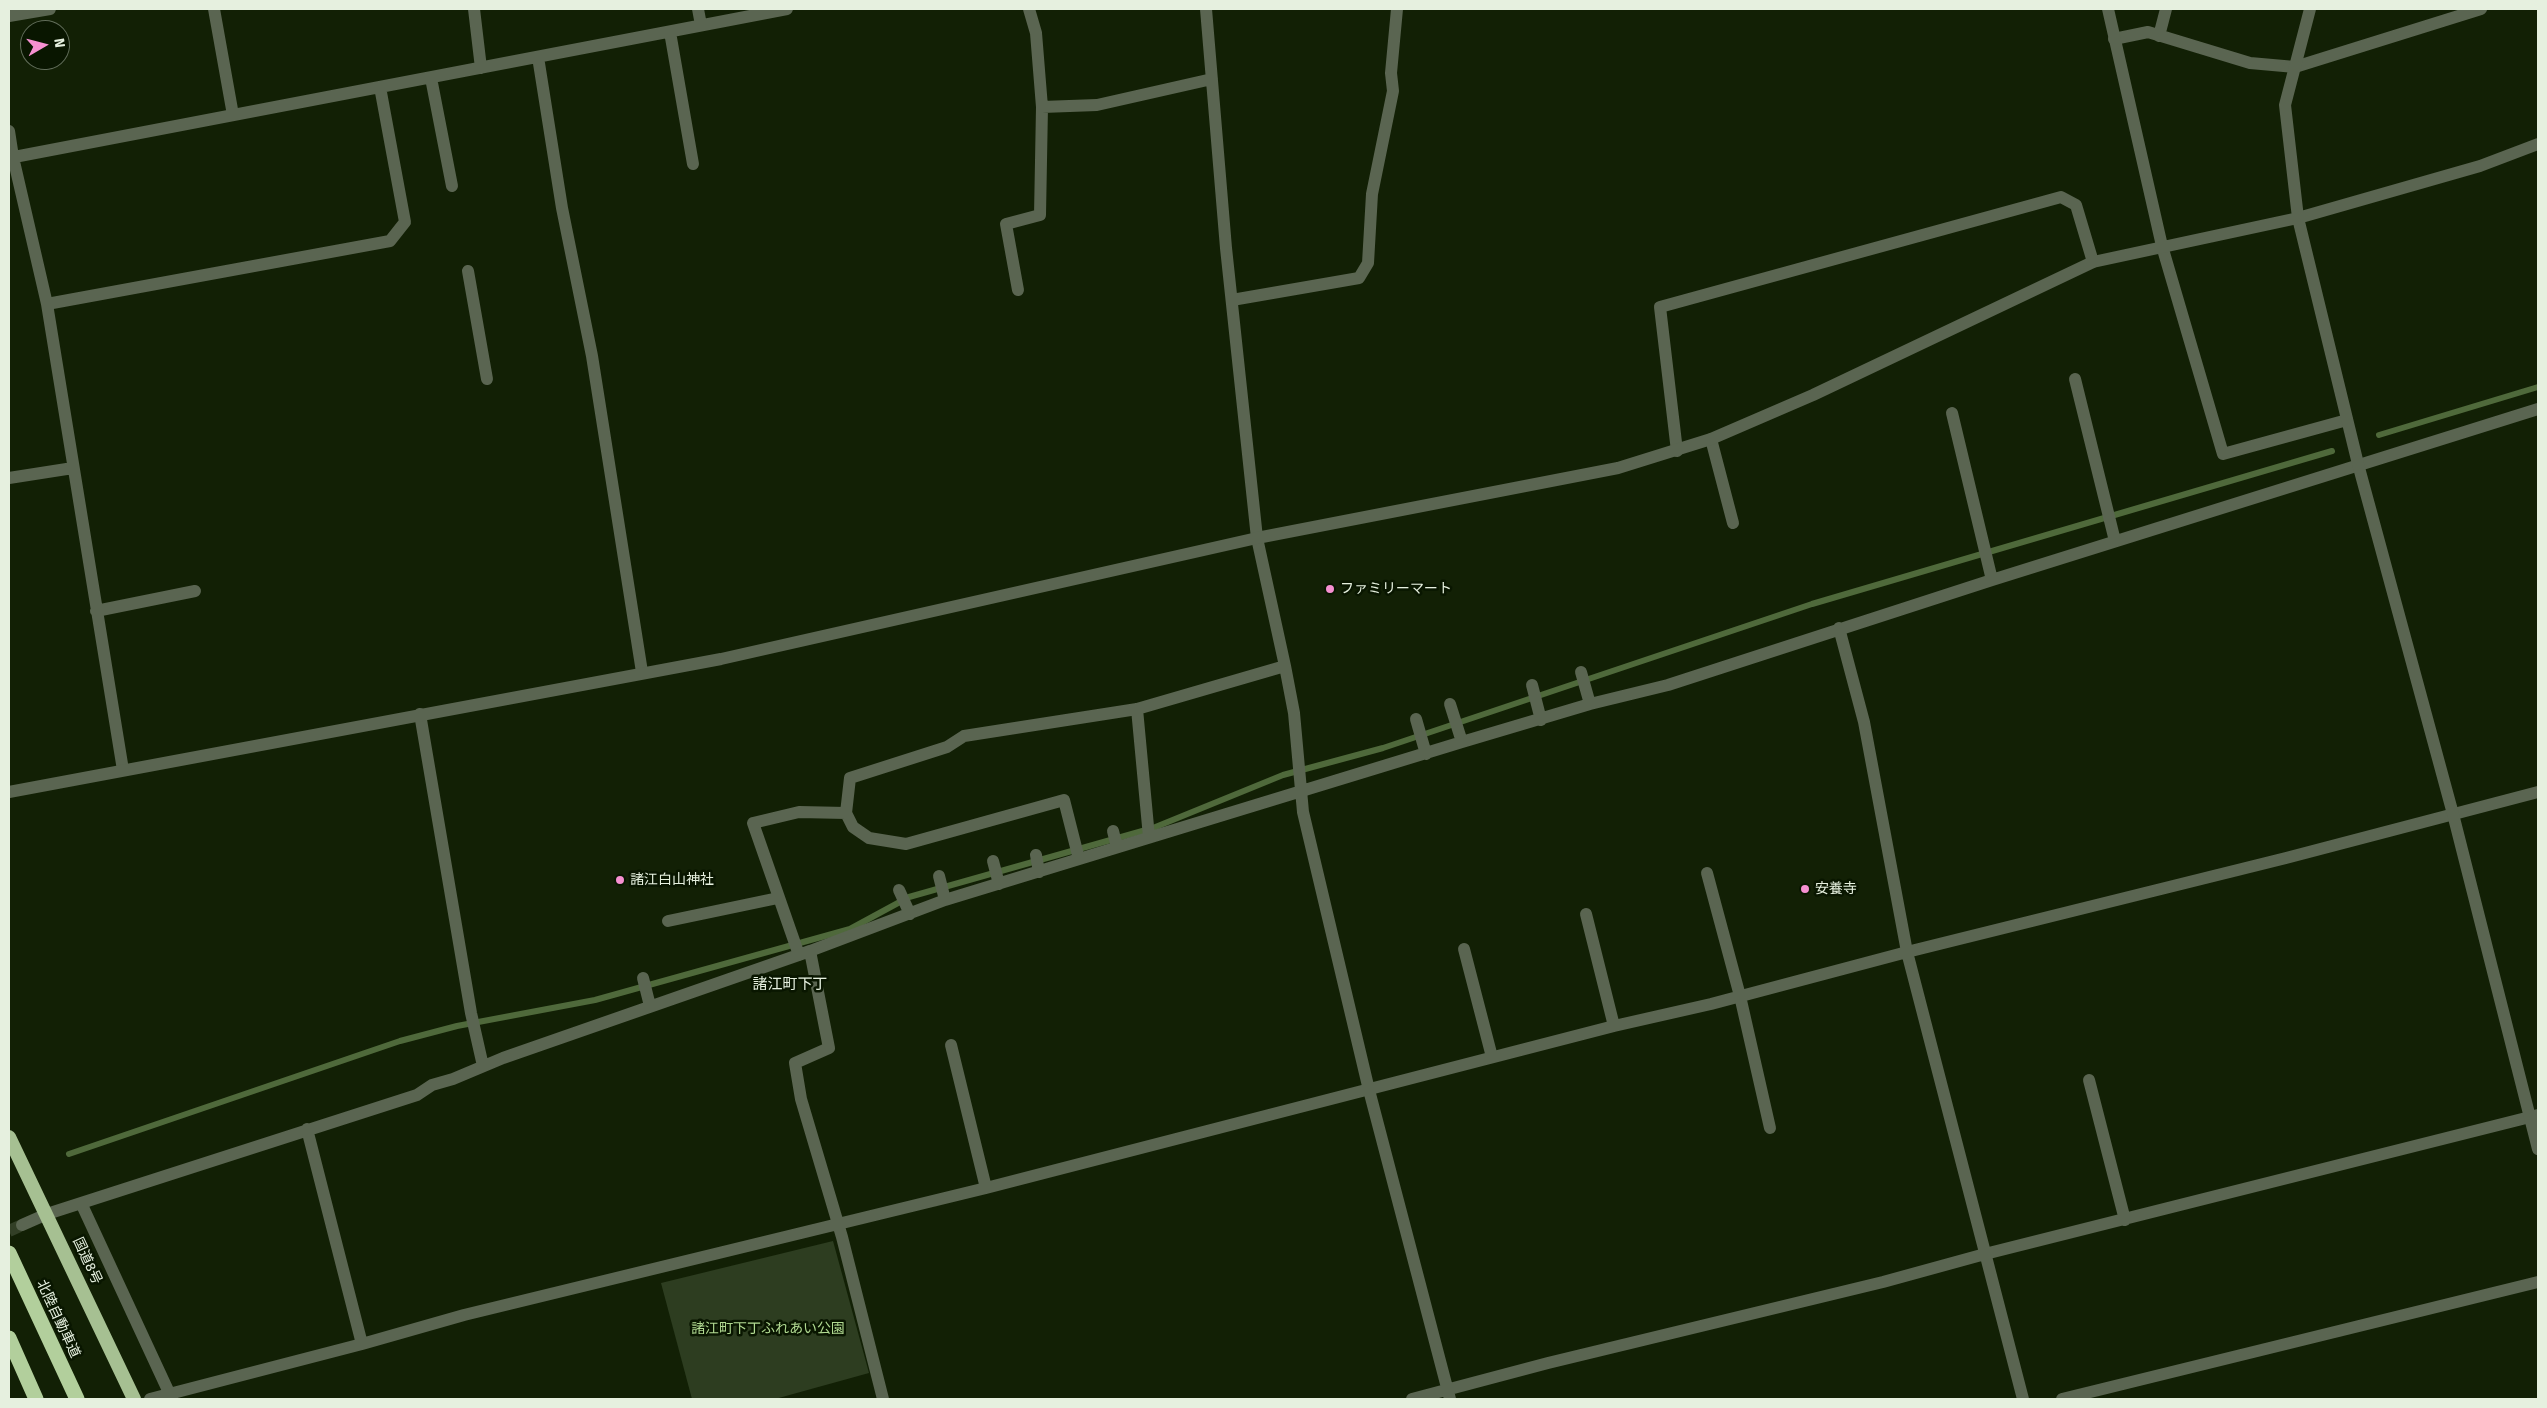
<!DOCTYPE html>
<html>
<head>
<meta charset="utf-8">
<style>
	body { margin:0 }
	#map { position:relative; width:2547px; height:1408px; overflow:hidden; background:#122005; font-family:"Fira Sans",sans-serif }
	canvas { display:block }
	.frame { position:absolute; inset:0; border:10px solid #e6f0df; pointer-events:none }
	.north { position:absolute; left:20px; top:20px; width:50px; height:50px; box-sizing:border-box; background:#091600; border:1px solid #616d59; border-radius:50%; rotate:82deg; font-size:14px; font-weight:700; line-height:20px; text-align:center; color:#e6f0df }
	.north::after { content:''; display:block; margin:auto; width:18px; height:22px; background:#f690d1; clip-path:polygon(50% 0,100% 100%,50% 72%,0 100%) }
</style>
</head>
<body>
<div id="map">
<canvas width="2547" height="1408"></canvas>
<div class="frame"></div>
<div class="north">N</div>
</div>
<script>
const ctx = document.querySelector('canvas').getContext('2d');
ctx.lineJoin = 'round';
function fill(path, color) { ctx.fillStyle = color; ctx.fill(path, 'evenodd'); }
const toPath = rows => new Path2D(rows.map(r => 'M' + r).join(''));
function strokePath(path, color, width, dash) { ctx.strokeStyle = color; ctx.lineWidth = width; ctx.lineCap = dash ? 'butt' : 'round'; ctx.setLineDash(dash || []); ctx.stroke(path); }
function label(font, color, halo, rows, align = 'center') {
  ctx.font = font + ' "Fira Sans","Noto Sans JP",sans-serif'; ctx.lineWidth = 5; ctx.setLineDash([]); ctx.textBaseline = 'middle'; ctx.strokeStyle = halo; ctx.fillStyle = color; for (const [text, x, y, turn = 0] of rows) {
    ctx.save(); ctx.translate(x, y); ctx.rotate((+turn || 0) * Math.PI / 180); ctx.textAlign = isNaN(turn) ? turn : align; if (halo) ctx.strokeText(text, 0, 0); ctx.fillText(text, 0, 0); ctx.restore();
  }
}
const green = toPath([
	[833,1241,869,1373,775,1399,692,1399,661,1283]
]);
const stream = toPath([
	[2379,435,2538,387],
	[69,1154,400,1041,457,1026,595,1000,850,929,909,897,1153,828,1283,775,1383,748,1812,604,2332,451]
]);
const minorTunnel = toPath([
	[9,1231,22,1225]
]);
const minor = toPath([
	[214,9,233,115],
	[474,9,481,68],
	[698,9,701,25],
	[1206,9,1226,248,1257,538,1285,666,1294,713,1303,812,1369,1090,1450,1399],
	[9,16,50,9],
	[670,32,693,164],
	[2159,36,2166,9],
	[2114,39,2148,32,2250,63,2295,67,2481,9],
	[538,57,562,208,592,356,642,672],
	[431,78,452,186],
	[1042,107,1097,105,1212,79],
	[9,131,13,157,47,304,123,770],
	[9,158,787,9],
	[2162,246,2223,454,2347,420],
	[468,271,487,379],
	[1018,290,1006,224,1040,215,1042,107,1036,33,1029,9],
	[1232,300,1359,278,1368,263,1372,194,1393,91,1391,73,1397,9],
	[47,304,390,241,405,222,380,87],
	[2075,379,2115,541],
	[1952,413,1992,580],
	[1711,439,1733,523],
	[1677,451,1660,307,2061,197,2076,205,2093,262],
	[9,478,73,468],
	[96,611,195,591],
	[1839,628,1864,722,1907,952,2023,1399],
	[1581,672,1590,704],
	[1532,685,1541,720],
	[1450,704,1462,742],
	[1137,709,1149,837],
	[420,714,471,1013,483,1066],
	[1416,719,1426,754],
	[846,813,853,827,869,838,906,844,1064,800,1079,859],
	[1113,831,1117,847],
	[1036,855,1039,872],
	[993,861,999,884],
	[1707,873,1740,996,1770,1128],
	[939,876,945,900],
	[899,890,910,914],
	[1586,914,1614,1026],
	[668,921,778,898],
	[1464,949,1492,1057],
	[810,951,829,1048,795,1063,801,1099,842,1237,883,1399],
	[799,955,753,823,799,812,846,813,850,778,947,747,964,736,1137,709,1285,666],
	[643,978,650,1006],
	[951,1045,986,1188],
	[2089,1080,2125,1220],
	[307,1129,362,1344],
	[82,1205,172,1399],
	[22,1225,47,1214,417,1095,432,1085,453,1079,503,1058,810,951,945,900,1462,742,1590,704,1668,685,1992,580,2538,409],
	[150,1399,362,1344,464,1315,986,1188,1614,1026,1711,1004,1907,952,2286,858,2538,792],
	[1412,1399,1548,1363,1883,1282,1985,1254,2538,1115],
	[2062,1399,2538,1282]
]);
const tertiary = toPath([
	[2108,9,2162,246],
	[2310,9,2285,105,2298,218,2358,464,2453,814,2538,1149],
	[9,792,721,659,1257,538,1618,468,1711,439,1813,395,2093,262,2298,218,2480,166,2538,144]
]);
const trunk = toPath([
	[9,1137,134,1399]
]);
const motorway = toPath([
	[9,1253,77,1399],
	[9,1338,36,1399]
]);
const markers = [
	[1330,589,5,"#f690d1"],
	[620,880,5,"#f690d1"],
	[1805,889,5,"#f690d1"]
];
const poiNames = [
	["ファミリーマート",1340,589],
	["諸江白山神社",630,880],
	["安養寺",1815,889]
];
const streetNames = [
	["国道8号",87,1261,65],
	["北陸自動車道",58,1319,65]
];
const parkNames = [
	["諸江町下丁ふれあい公園",768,1329]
];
const neighbourhoodNames = [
	["諸江町下丁",790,985]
];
fill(green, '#2d3d20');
strokePath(stream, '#4f693b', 6);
strokePath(minorTunnel, '#323f26', 12, [12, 6]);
strokePath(minor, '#5a6551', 12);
strokePath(tertiary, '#5a6551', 12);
strokePath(trunk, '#a6c092', 14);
strokePath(motorway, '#b2cf9c', 15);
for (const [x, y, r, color] of markers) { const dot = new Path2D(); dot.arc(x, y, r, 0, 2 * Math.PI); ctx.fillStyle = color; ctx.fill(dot); strokePath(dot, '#091600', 2); }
label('14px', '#e6f0df', '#091600', poiNames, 'left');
label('14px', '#e6f0df', '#091600', streetNames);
label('14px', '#b1da91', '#091600', parkNames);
label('15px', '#e6f0df', '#091600', neighbourhoodNames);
</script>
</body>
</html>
